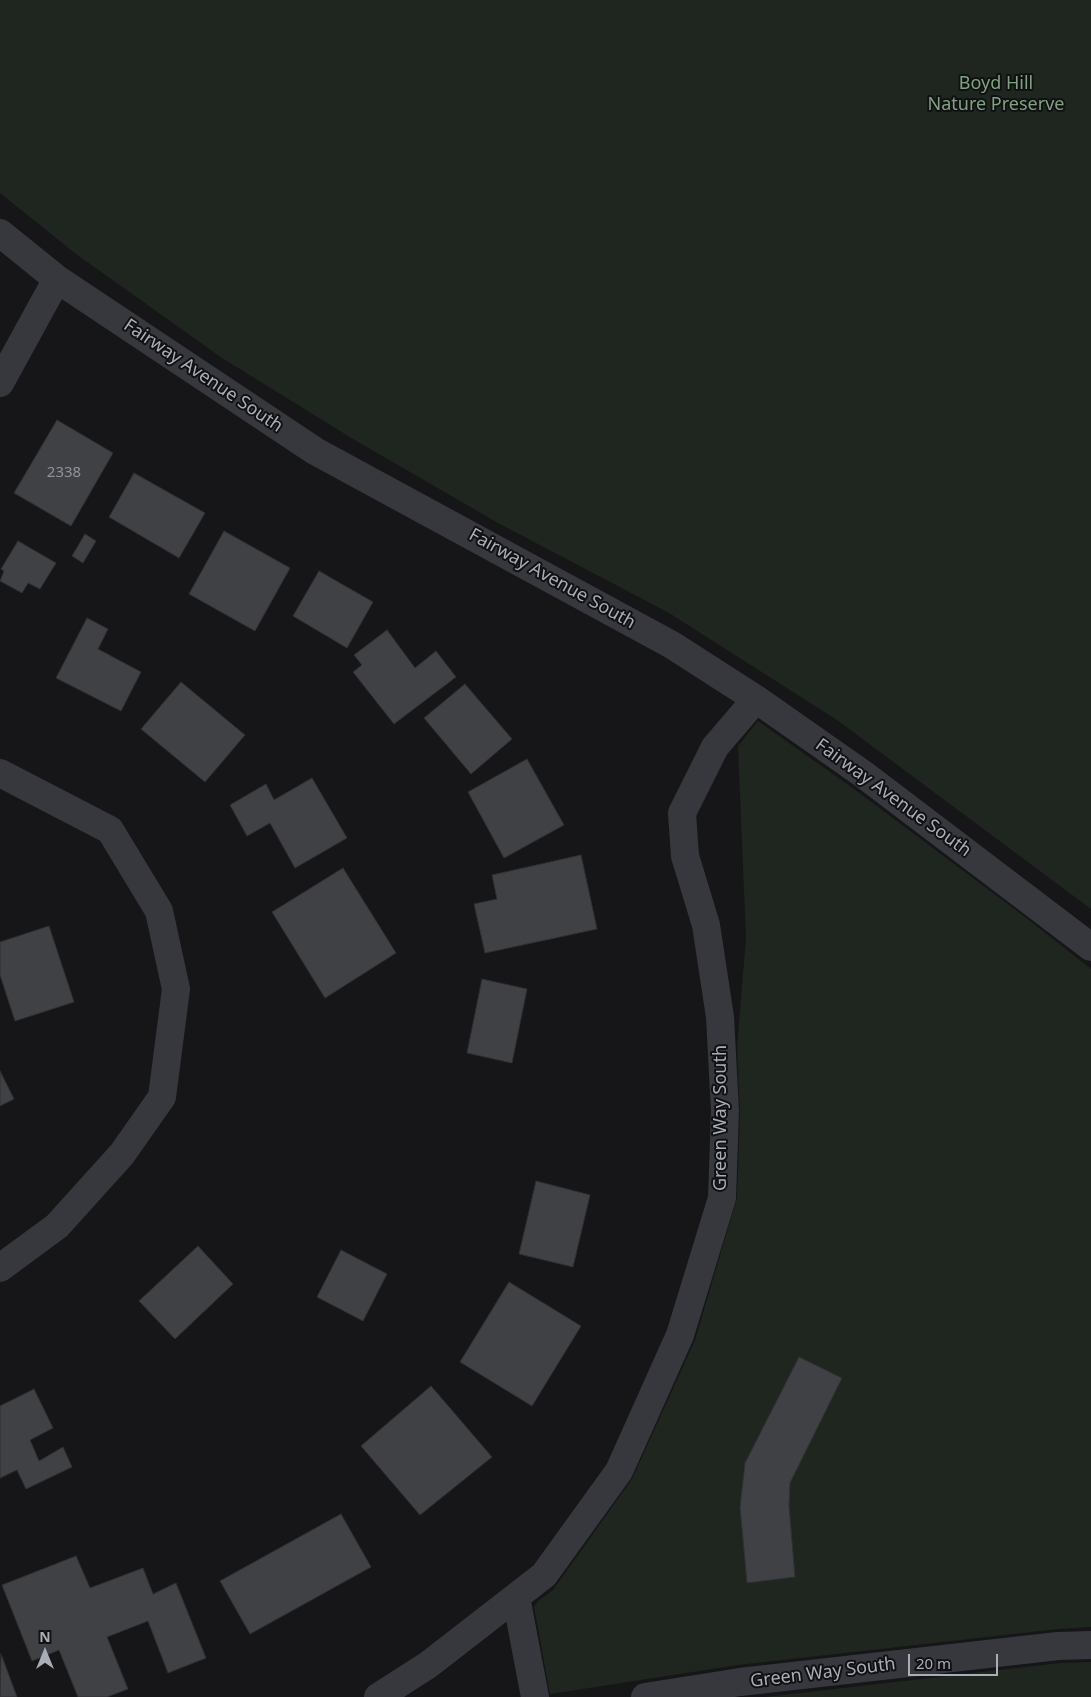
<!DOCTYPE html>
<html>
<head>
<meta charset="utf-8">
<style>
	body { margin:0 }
	#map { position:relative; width:1091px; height:1697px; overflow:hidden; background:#161618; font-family:"Noto Sans",sans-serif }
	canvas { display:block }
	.north { position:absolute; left:20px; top:1627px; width:50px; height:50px; -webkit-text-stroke:4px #111113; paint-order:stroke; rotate:0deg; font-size:14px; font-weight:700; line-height:20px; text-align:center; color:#a8adb8 }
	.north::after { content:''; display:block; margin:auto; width:18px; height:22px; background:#a8adb8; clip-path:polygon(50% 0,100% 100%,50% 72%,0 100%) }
	.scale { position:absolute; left:908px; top:1654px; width:90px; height:22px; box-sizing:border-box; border:2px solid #a8adb8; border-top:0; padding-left:6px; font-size:15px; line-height:18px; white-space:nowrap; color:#a8adb8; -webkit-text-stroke:4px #111113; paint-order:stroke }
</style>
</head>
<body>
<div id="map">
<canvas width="1091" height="1697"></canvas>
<div class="north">N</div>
<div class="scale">20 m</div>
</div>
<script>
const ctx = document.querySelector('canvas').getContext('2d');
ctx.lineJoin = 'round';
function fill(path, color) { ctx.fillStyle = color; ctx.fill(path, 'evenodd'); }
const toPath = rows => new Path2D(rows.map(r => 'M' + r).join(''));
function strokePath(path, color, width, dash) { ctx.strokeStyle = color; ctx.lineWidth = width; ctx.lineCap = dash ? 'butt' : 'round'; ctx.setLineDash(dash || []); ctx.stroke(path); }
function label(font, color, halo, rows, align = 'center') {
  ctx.font = font + ' "Noto Sans",sans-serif'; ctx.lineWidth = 4; ctx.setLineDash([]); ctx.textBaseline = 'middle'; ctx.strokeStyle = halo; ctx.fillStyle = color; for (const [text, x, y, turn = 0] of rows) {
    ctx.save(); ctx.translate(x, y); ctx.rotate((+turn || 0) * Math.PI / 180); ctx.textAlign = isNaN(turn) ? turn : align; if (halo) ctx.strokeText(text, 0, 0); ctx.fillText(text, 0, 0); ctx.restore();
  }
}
const green = toPath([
	[0,0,1091,0,1091,909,837,720,669,613,498,523,353,439,222,358,76,254,0,193],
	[758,721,854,789,1029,920,1091,969,1091,1627,1058,1629,738,1665,550,1694,534,1607,538,1601,553,1590,632,1479,695,1340,737,1198,740,1112,737,1047,746,938,738,746],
	[1091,1662,1091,1697,765,1697,1060,1663]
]);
const building = toPath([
	[57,420,113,453,71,526,14,493,57,420],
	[134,473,205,513,179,558,109,517,134,473],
	[224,531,290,568,255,631,189,594,224,531],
	[85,534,96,541,83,563,72,556,85,534],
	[18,541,56,563,40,589,28,583,22,593,0,581,4,571,1,569,18,541],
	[319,571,373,602,347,648,293,616,319,571],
	[87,618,108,629,98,649,141,672,121,711,56,678,87,618],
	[387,630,415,668,436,651,456,677,394,724,353,672,362,665,354,655,387,630],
	[181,682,245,735,205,782,141,729,181,682],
	[465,684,512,739,471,774,424,718,465,684],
	[527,759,564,825,504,858,468,792,527,759],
	[312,778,347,838,295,868,270,823,247,836,230,805,266,784,274,800,312,778],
	[581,855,597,929,485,953,474,904,497,899,492,875,581,855],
	[343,868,396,953,325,998,272,912,343,868],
	[49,926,74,1002,15,1021,0,975,0,942,49,926],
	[482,979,527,989,512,1063,467,1053,482,979],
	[0,1071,14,1099,0,1106,0,1071],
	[536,1181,590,1195,573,1267,519,1254,536,1181],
	[198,1246,233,1284,175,1339,139,1301,198,1246],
	[341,1250,387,1274,363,1321,317,1297,341,1250],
	[509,1282,581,1326,532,1406,460,1362,509,1282],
	[799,1357,842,1378,790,1483,789,1505,795,1577,747,1583,740,1507,745,1463,799,1357],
	[431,1386,492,1457,420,1515,361,1446,431,1386],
	[34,1389,53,1428,30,1440,39,1461,63,1447,72,1467,26,1489,17,1470,0,1478,0,1406,34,1389],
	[341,1514,371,1567,250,1634,220,1581,341,1514],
	[76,1556,90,1588,143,1568,153,1594,176,1583,206,1658,168,1673,148,1621,107,1637,128,1689,107,1697,78,1697,59,1650,32,1661,2,1585,76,1556],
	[1,1654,17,1697,0,1697,1,1654]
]);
const minor = toPath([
	[0,233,57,279,315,451,672,645,756,699,863,774,1091,947],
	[0,383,57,279],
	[0,773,110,830,159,911,176,989,162,1097,122,1154,57,1226,0,1268],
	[516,1597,535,1697],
	[378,1697,428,1665,544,1575,619,1471,680,1335,722,1198,725,1111,720,1017,706,925,685,856,682,813,715,747,756,699],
	[645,1697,740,1682,1058,1646,1091,1645]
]);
const numberNames = [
	["2338",64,473]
];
const parkNames = [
	["Boyd Hill",996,84],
	["Nature Preserve",996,105]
];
const streetNames = [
	["Fairway Avenue South",203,376,34],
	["Fairway Avenue South",552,579,29],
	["Fairway Avenue South",893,798,36],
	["Green Way South",721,1118,-90],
	["Green Way South",823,1673,-7]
];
fill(green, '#1e261f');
fill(building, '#404145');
strokePath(building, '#303034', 1);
strokePath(minor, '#37383d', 28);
label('15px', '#8e929b', null, numberNames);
label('18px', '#7fa381', '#111113', parkNames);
label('18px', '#a8adb8', '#111113', streetNames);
</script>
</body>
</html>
